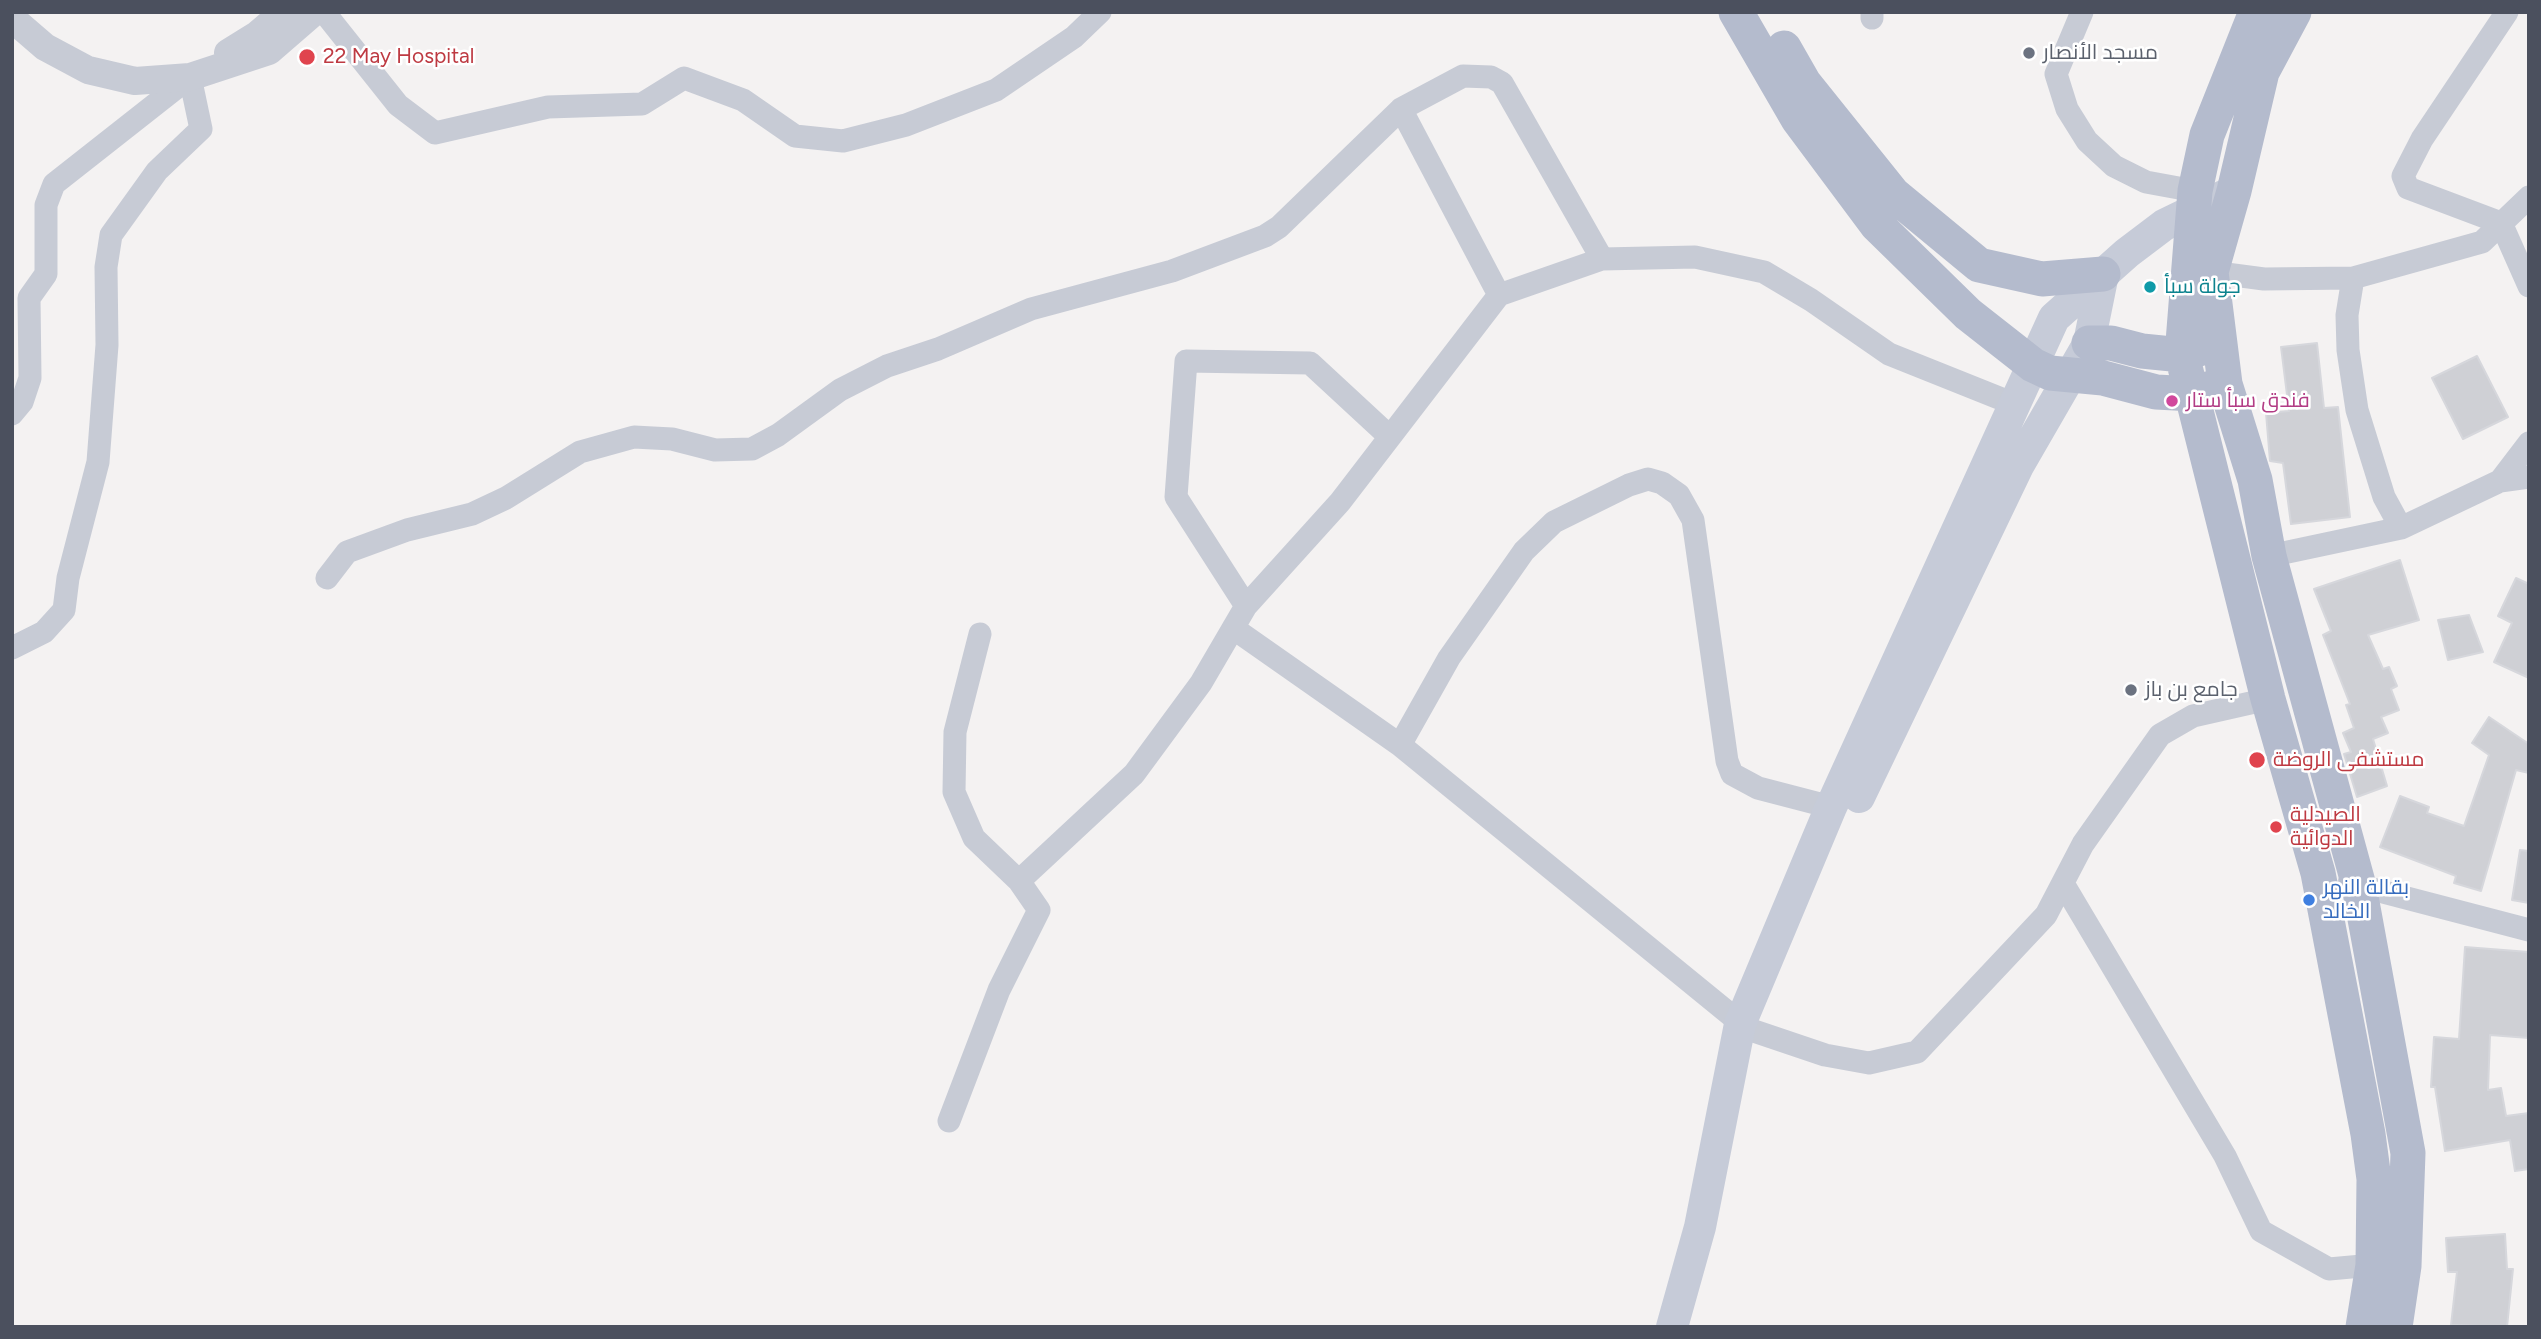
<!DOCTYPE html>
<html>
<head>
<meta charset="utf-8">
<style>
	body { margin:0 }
	#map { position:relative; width:2541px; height:1339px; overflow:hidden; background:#f4f2f2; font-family:Figtree,sans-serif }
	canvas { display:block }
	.frame { position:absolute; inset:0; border:14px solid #4b505e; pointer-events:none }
</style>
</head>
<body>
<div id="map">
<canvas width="2541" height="1339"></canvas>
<div class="frame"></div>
</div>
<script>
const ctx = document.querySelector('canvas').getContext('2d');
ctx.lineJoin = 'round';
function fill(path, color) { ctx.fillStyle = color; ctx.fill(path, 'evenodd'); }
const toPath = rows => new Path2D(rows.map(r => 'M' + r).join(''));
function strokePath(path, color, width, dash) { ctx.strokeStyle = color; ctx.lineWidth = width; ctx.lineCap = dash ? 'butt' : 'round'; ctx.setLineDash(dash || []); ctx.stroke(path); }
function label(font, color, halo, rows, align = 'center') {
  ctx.font = font + ' Figtree,Cairo,sans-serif'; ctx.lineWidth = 5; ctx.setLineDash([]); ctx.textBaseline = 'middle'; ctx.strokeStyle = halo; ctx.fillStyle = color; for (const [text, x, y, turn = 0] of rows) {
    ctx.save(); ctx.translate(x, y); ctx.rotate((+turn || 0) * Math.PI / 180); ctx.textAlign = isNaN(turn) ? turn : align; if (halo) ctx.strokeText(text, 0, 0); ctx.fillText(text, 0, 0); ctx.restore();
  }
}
const building = toPath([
	[2317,343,2324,408,2338,407,2350,517,2291,524,2283,463,2270,461,2266,413,2289,411,2281,347,2317,343],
	[2477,356,2508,417,2463,439,2432,378,2477,356],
	[2400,560,2419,620,2368,635,2383,669,2389,667,2397,686,2391,689,2399,710,2381,717,2388,733,2373,739,2387,786,2357,797,2344,754,2351,752,2343,733,2354,728,2346,705,2350,704,2323,635,2331,631,2314,589,2400,560],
	[2516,578,2529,584,2529,678,2494,662,2512,623,2498,616,2516,578],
	[2469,615,2483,652,2448,660,2438,620,2469,615],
	[2489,717,2529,744,2529,773,2516,770,2481,891,2454,883,2456,876,2380,847,2400,796,2429,807,2427,813,2464,826,2489,755,2472,743,2489,717],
	[2520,850,2529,851,2529,903,2512,900,2520,850],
	[2465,947,2529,952,2529,1038,2490,1035,2488,1090,2501,1088,2506,1116,2529,1113,2529,1169,2515,1171,2510,1140,2445,1151,2435,1087,2431,1087,2434,1037,2459,1039,2465,947],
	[2505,1234,2507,1269,2513,1269,2507,1327,2451,1325,2457,1272,2448,1272,2446,1238,2505,1234]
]);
const minor = toPath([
	[324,12,398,105,435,133,548,107,642,104,684,78,743,100,795,136,843,141,906,125,996,90,1074,37,1100,12],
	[1872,12,1872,18],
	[2082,12,2056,74,2067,109,2087,141,2114,166,2146,182,2195,191],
	[2507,12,2422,139,2403,176,2408,188,2501,223,2529,286],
	[1401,109,1499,295],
	[2211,272,2264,279,2353,278,2482,242,2529,197],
	[2353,278,2347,315,2348,350,2357,410,2384,497,2401,528],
	[12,414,22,402,30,378,29,298,46,274,46,205,54,184,190,77,201,129,157,171,111,235,106,267,107,345,98,462,68,578,64,610,44,632,12,648],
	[2500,481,2529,443],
	[2269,556,2401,528,2500,481,2529,477],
	[327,578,347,552,407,530,472,514,506,498,580,452,634,437,672,439,715,450,752,449,778,435,840,390,887,366,938,349,1031,309,1172,271,1265,236,1279,227,1401,109,1463,76,1491,77,1502,83,1602,259],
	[1246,606,1176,497,1186,361,1310,363,1390,437],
	[1233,628,1400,745,1748,1029,1825,1055,1869,1063,1917,1052,2046,915,2083,844,2160,735,2193,716,2268,699],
	[1400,745,1449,658,1524,551,1554,522,1629,485,1648,479,1662,483,1679,495,1693,520,1727,761,1732,774,1758,788,1831,807],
	[1019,881,1134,774,1201,683,1246,606,1340,502,1499,295,1602,259,1695,257,1764,272,1811,300,1889,354,2014,404],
	[2349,883,2529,930],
	[2064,885,2225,1156,2261,1231,2329,1269,2373,1265],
	[949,1121,999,990,1039,910,1019,881,974,838,954,792,955,732,980,634]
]);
const tertiary = toPath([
	[12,24,16,22,45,47,88,70,135,81,190,77,269,51,314,12],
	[228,53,257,35,284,12]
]);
const secondary = toPath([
	[1859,797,2018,466,2089,343,2103,274],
	[1672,1327,1700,1227,1740,1024,1831,807,2054,318,2127,253,2164,225,2234,191]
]);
const primary = toPath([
	[1736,12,1798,119,1877,225,1968,314,2033,365,2050,373,2103,378,2156,392,2194,394,2214,387],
	[2256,12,2207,135,2195,191,2182,355,2268,699,2318,873,2368,1134,2374,1179,2373,1265,2363,1327],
	[2294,12,2262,72,2234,191,2211,272,2225,384,2255,480,2269,556,2359,886,2408,1153,2404,1266,2395,1327],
	[1784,48,1804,83,1893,194,1979,265,2042,279,2103,274],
	[2089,343,2111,343,2142,351,2182,355,2204,347]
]);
const markers = [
	[2029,53,7,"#6b7280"],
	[307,57,9,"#e0444e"],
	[2150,287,7,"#0f9aa8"],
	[2172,401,7,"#d1479c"],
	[2131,690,7,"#6b7280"],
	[2257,760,9,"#e0444e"],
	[2276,827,7,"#e0444e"],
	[2309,900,7,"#3f7fe0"]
];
const worshipNames = [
	["مسجد الأنصار",2043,53],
	["جامع بن باز",2145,690]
];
const healthNames = [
	["22 May Hospital",323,57],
	["مستشفى الروضة",2273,760],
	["الصيدلية",2290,815],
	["الدوائية",2290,839]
];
const cultureNames = [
	["جولة سبأ",2164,287]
];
const hotelNames = [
	["فندق سبأ ستار",2186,401]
];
const shopNames = [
	["بقالة النهر",2323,888],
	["الخالد",2323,912]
];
fill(building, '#cfd0d5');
strokePath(building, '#d6d7dc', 2);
strokePath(minor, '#c7cbd5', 23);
strokePath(tertiary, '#c7cbd5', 28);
strokePath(secondary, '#c6cbd8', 32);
strokePath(primary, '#b4bbcd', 35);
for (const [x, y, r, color] of markers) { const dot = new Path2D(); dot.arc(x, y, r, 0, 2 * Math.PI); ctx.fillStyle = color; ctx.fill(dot); strokePath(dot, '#fff', 2.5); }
label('21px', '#5b616d', '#fff', worshipNames, 'left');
label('21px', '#be3a42', '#fff', healthNames, 'left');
label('21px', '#0d838f', '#fff', cultureNames, 'left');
label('21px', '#b23c85', '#fff', hotelNames, 'left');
label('21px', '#366cbe', '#fff', shopNames, 'left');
</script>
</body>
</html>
